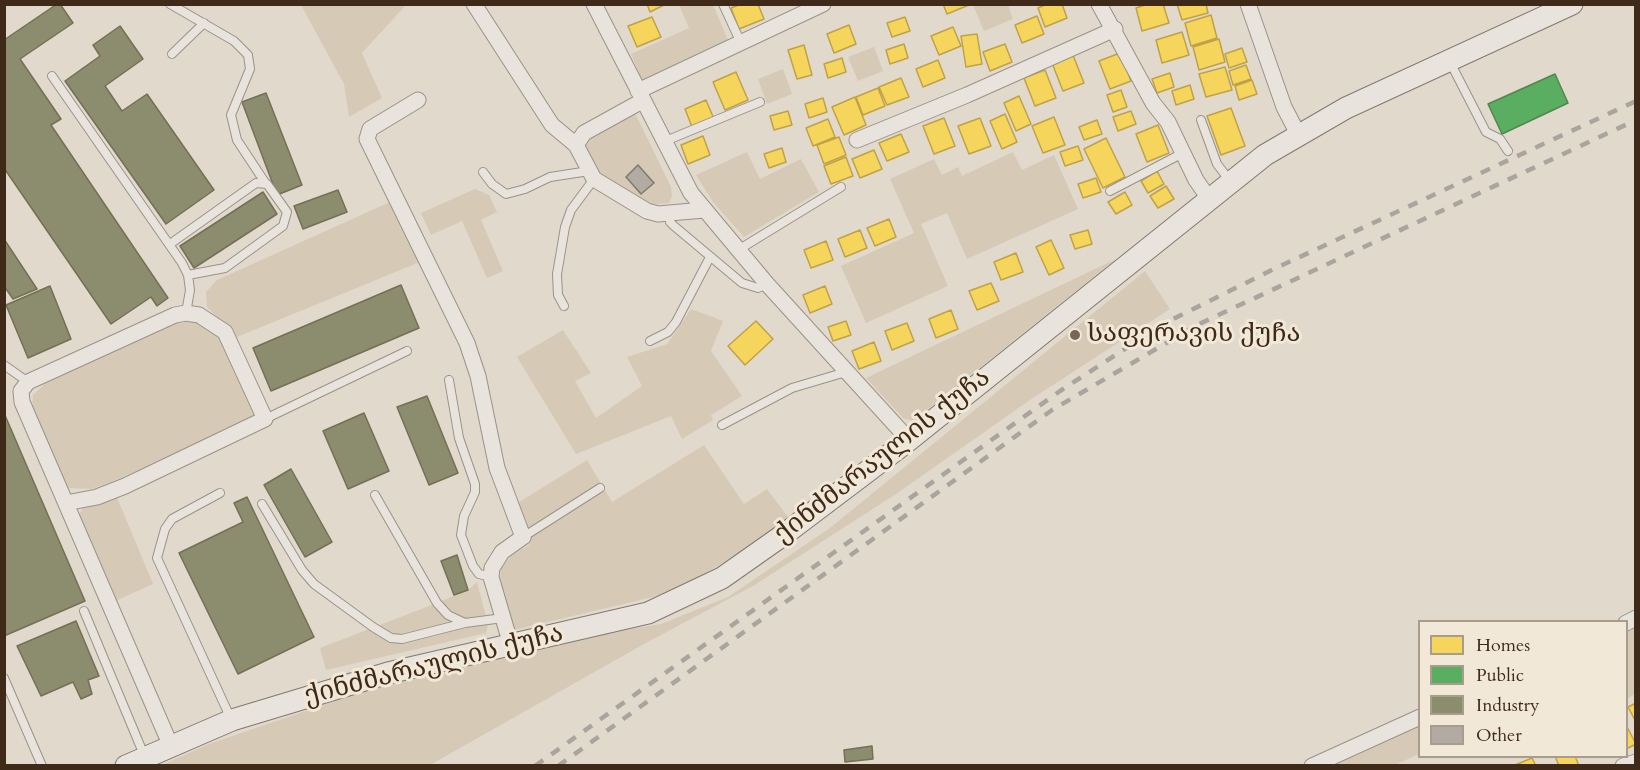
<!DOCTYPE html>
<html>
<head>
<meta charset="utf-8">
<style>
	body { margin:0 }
	#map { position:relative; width:1640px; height:770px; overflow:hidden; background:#e1d9cc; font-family:Cardo,serif }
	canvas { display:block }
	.frame { position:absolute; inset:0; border:6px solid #3f2a19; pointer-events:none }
	.legend { position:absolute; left:1418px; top:620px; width:210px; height:138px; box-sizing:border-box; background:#f1e8d8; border:2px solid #aa9c8c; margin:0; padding:8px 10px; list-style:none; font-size:18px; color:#3f2a19 }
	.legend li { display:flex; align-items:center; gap:12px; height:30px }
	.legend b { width:30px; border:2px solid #aa9c8c }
</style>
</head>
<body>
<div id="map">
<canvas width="1640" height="770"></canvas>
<div class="frame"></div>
<ul class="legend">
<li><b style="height:16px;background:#f6d55c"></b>Homes</li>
<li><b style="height:16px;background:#5aae61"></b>Public</li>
<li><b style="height:16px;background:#8c8c6e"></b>Industry</li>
<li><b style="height:16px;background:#b2aba1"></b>Other</li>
</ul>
</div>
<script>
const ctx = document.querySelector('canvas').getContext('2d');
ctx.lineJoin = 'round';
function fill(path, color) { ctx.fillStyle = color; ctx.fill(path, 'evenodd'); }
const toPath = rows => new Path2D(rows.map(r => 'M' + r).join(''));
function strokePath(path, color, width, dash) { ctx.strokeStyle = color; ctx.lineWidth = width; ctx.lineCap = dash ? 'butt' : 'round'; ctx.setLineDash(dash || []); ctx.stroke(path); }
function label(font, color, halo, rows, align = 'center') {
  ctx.font = font + ' Cardo,"Noto Serif Georgian",serif'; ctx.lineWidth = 6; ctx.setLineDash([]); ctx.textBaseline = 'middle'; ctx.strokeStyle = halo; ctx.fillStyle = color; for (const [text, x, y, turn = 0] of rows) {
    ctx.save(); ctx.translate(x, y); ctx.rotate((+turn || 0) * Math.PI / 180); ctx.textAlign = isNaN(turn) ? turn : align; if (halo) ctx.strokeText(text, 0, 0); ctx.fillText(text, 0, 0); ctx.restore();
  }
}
const green = toPath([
	[301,5,406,5,362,53,382,98,349,117,344,84],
	[679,5,713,5,729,42,642,80,631,54,689,28],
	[973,5,1008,5,1013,19,984,31],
	[874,47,883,71,858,81,848,57],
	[783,69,792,94,767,104,758,79],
	[635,113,671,187,672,197,669,203,649,205,603,180,583,145,584,141],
	[747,152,760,179,801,159,819,192,744,237,713,202,696,175],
	[1013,152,1022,170,1054,155,1078,209,967,259,947,213,921,224,948,286,866,323,841,266,914,233,890,179,934,159,942,175,958,167,962,176],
	[475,189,489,195,497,212,481,220,503,271,487,278,462,221,431,235,421,213],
	[390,202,420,262,237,337,207,307,206,292,217,280],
	[1116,259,913,421,903,418,866,378],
	[1145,271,1170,309,1030,400,896,494,753,586,644,644,430,765,160,766,209,744,379,686,594,635,661,624,728,597,830,528],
	[691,309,723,321,711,351,742,396,711,415,713,420,682,439,671,416,576,454,517,357,563,330,591,373,575,381,596,418,642,386,627,357,667,344],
	[177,320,194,321,220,335,258,417,111,482,91,489,68,488,32,409,33,395,52,377],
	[704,445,744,504,767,489,790,520,716,567,680,587,653,597,514,630,500,582,501,568,511,556,529,545,516,504,587,460,612,502],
	[116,495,153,584,113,602,78,516,83,508],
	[477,582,488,624,486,633,326,670,320,648,442,601,468,590],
	[1635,625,1635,694,1627,699,1626,629],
	[1419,725,1419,754,1395,765,1327,766]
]);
const homes = toPath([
	[647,4,666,4,650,12,647,4],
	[741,4,758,4,764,19,739,29,731,8,741,4],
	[943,4,969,4,969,5,947,14,943,4],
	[1047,4,1062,4,1067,18,1045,27,1038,8,1047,4],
	[1148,4,1163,4,1169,23,1142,31,1136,8,1148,4],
	[1177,4,1206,4,1208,13,1182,20,1177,4],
	[1211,15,1217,38,1191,46,1185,23,1211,15],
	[1037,16,1044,34,1022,43,1015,25,1037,16],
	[652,17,661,37,637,47,628,26,652,17],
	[905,17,910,31,892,37,887,23,905,17],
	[849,25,856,44,834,53,827,34,849,25],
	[953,27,961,46,939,55,931,36,953,27],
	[1182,32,1189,55,1162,63,1156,40,1182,32],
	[977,34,982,64,966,67,961,36,977,34],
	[1219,39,1225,62,1199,70,1193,47,1219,39],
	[904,44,908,58,890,64,886,50,904,44],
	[1005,44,1012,62,990,71,983,52,1005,44],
	[804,45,812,75,797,79,788,50,804,45],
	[1242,48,1247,62,1229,68,1225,54,1242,48],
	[1120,53,1131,81,1110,89,1099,61,1120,53],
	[1073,55,1084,83,1063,91,1052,63,1073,55],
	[842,58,846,72,828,78,824,64,842,58],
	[938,60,945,78,923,87,916,69,938,60],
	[1246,65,1251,79,1233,85,1229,71,1246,65],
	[1225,67,1232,90,1206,97,1199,74,1225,67],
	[1045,70,1056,98,1035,106,1024,78,1045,70],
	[736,72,748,100,725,110,713,82,736,72],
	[1170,73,1174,87,1157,93,1152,79,1170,73],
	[901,78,909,97,887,105,879,87,901,78],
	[1252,80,1257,94,1239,100,1235,86,1252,80],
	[1190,85,1194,99,1176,105,1172,91,1190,85],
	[878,88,885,106,863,115,856,97,878,88],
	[1121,90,1127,107,1113,112,1107,95,1121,90],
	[1019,96,1031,124,1016,131,1004,103,1019,96],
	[855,97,866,125,844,135,832,107,855,97],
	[823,98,827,112,809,118,805,104,823,98],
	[706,100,714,119,692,127,685,109,706,100],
	[1231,108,1245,146,1221,155,1207,116,1231,108],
	[788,111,792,125,774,130,770,116,788,111],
	[1131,111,1136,124,1118,131,1113,117,1131,111],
	[1005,114,1017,142,1002,149,990,121,1005,114],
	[1054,117,1065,145,1043,153,1032,126,1054,117],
	[944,118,955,146,934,154,923,126,944,118],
	[980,118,991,146,969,154,958,126,980,118],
	[828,119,835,137,813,146,806,128,828,119],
	[1097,120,1102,134,1084,140,1079,127,1097,120],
	[1158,125,1169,153,1147,162,1136,134,1158,125],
	[901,134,909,152,887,161,879,143,901,134],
	[703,136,710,155,688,164,681,145,703,136],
	[839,137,846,155,824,164,817,145,839,137],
	[1106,138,1125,177,1103,188,1084,149,1106,138],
	[1078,146,1083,160,1065,166,1060,152,1078,146],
	[782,148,786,162,769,168,764,154,782,148],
	[874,150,882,169,860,178,852,159,874,150],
	[846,157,853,176,831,184,824,166,846,157],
	[1157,171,1164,184,1148,193,1141,181,1157,171],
	[1096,178,1101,192,1083,198,1078,184,1096,178],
	[1166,186,1174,199,1158,208,1150,196,1166,186],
	[1125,192,1132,205,1116,214,1108,202,1125,192],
	[889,219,896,237,875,246,867,228,889,219],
	[860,230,867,248,845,257,838,239,860,230],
	[1088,230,1092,244,1075,249,1070,235,1088,230],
	[1051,240,1064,268,1049,275,1036,247,1051,240],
	[826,241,833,260,811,268,804,250,826,241],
	[1016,253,1023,272,1001,280,994,262,1016,253],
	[991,283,999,301,977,310,969,291,991,283],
	[825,286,832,304,810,313,803,295,825,286],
	[951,310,958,329,936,338,929,319,951,310],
	[756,321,773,339,745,365,728,346,756,321],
	[846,321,851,335,833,341,828,327,846,321],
	[907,323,914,341,892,350,885,331,907,323],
	[874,342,881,361,859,369,852,351,874,342],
	[1636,703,1636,722,1628,707,1636,703],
	[1626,725,1636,744,1626,749,1626,725],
	[1555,756,1575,756,1579,766,1559,766,1555,756],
	[1532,758,1536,766,1516,766,1515,765,1532,758]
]);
const public = toPath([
	[1555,74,1568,103,1502,134,1488,104,1555,74]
]);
const industry = toPath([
	[57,4,60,4,73,23,20,59,61,119,51,125,168,298,157,306,151,297,111,324,4,168,4,40,57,4],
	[120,26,143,59,105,86,122,111,147,94,214,190,166,224,65,81,100,56,93,45,120,26],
	[266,93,302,185,277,195,242,102,266,93],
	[338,190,347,212,303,229,294,206,338,190],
	[263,192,277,214,194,268,180,246,263,192],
	[4,239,37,289,13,299,4,286,4,239],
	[401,285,419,328,271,391,253,348,401,285],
	[50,286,71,339,28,358,6,305,50,286],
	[427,396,458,473,429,485,397,407,427,396],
	[4,413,85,601,4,636,4,413],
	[364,413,389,471,348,489,323,431,364,413],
	[291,469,332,542,305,557,264,485,291,469],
	[247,497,314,637,238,674,179,553,243,522,234,503,247,497],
	[457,555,468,590,454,595,441,561,457,555],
	[76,621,99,676,88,680,92,694,81,699,73,682,41,696,17,646,76,621],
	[872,746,873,759,845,762,844,750,872,746]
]);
const building = toPath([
	[638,165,654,183,641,194,626,177,638,165]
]);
const service = toPath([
	[170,4,234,41,248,55,250,69,231,115,237,140,266,184],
	[723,4,741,43],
	[172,54,204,23],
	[1450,62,1486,132,1500,139,1508,151],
	[52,76,182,263,188,275,190,290,186,313],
	[1201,120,1217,164,1230,181],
	[663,142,760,102],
	[483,172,492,184,506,194,525,189,550,177,589,171],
	[1110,191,1183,153],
	[670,214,670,222,674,226,742,283,758,288,767,284],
	[170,244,256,183,267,184,287,212,283,226,225,268,188,275],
	[738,250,841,187],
	[564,306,558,295,557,274,565,227,571,210,594,179],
	[650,341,668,332,676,322,710,257],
	[4,365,28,382],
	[449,380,459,438,475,484,475,492,464,516,461,535,473,566,479,574,491,577],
	[265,419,407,351],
	[722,425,792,388,846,372],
	[220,493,172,519,165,529,157,558,231,719],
	[375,495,437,603,448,615,465,623,503,618],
	[262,504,302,570,314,584,373,627,391,638,402,639,465,623],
	[523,537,600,488],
	[84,611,144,755],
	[4,678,42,766]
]);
const minor = toPath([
	[474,4,552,125,576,145],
	[594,4,691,193,767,284,909,440],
	[1099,4,1153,103,1168,122,1196,180,1210,200],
	[1248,4,1284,107,1298,134],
	[638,91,823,4],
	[418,100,370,129,367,139,467,343,478,376,497,468,523,537,502,552,492,568,491,577,511,645],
	[857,140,967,95,1115,29],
	[576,145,594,179,647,211,658,214,704,210],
	[576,145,584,133,642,101],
	[66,503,97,497,125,486,265,419,225,332,199,315,186,313,175,315,28,382,21,391,22,402,170,744],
	[1626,623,1636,618],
	[1312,766,1420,717],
	[1623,766,1636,762]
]);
const secondary = toPath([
	[126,766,232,720,388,673,648,613,722,578,786,533,909,440,1265,155,1346,108,1572,4]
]);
const rail = toPath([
	[535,766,1060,391,1165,323,1276,268,1636,101],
	[558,766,1052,410,1197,325,1636,120]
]);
const markers = [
	[1075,335,6,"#786758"]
];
const poiNames = [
	["საფერავის ქუჩა",1087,335]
];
const streetNames = [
	["ქინძმარაულის ქუჩა",883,457,-38],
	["ქინძმარაულის ქუჩა",434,666,-14]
];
fill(green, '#d6cab7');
fill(homes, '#f6d55c');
strokePath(homes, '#bfa248', 1.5);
fill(public, '#5aae61');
strokePath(public, '#52864b', 1.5);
fill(industry, '#8c8c6e');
strokePath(industry, '#756f54', 1.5);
fill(building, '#b2aba1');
strokePath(building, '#817970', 1.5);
strokePath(service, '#999288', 10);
strokePath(minor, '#999288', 17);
strokePath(secondary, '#817970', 23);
strokePath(service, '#e8e4dd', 8);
strokePath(minor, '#e8e4dd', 15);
strokePath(secondary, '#e8e4dd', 21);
strokePath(rail, '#aaa49e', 4.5, [10, 10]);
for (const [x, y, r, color] of markers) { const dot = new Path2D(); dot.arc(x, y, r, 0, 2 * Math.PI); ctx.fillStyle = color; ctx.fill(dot); strokePath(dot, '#f1e8d8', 2); }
label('26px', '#3f2a19', '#f1e8d8', poiNames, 'left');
label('26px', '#3f2a19', '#f1e8d8', streetNames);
</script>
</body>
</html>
